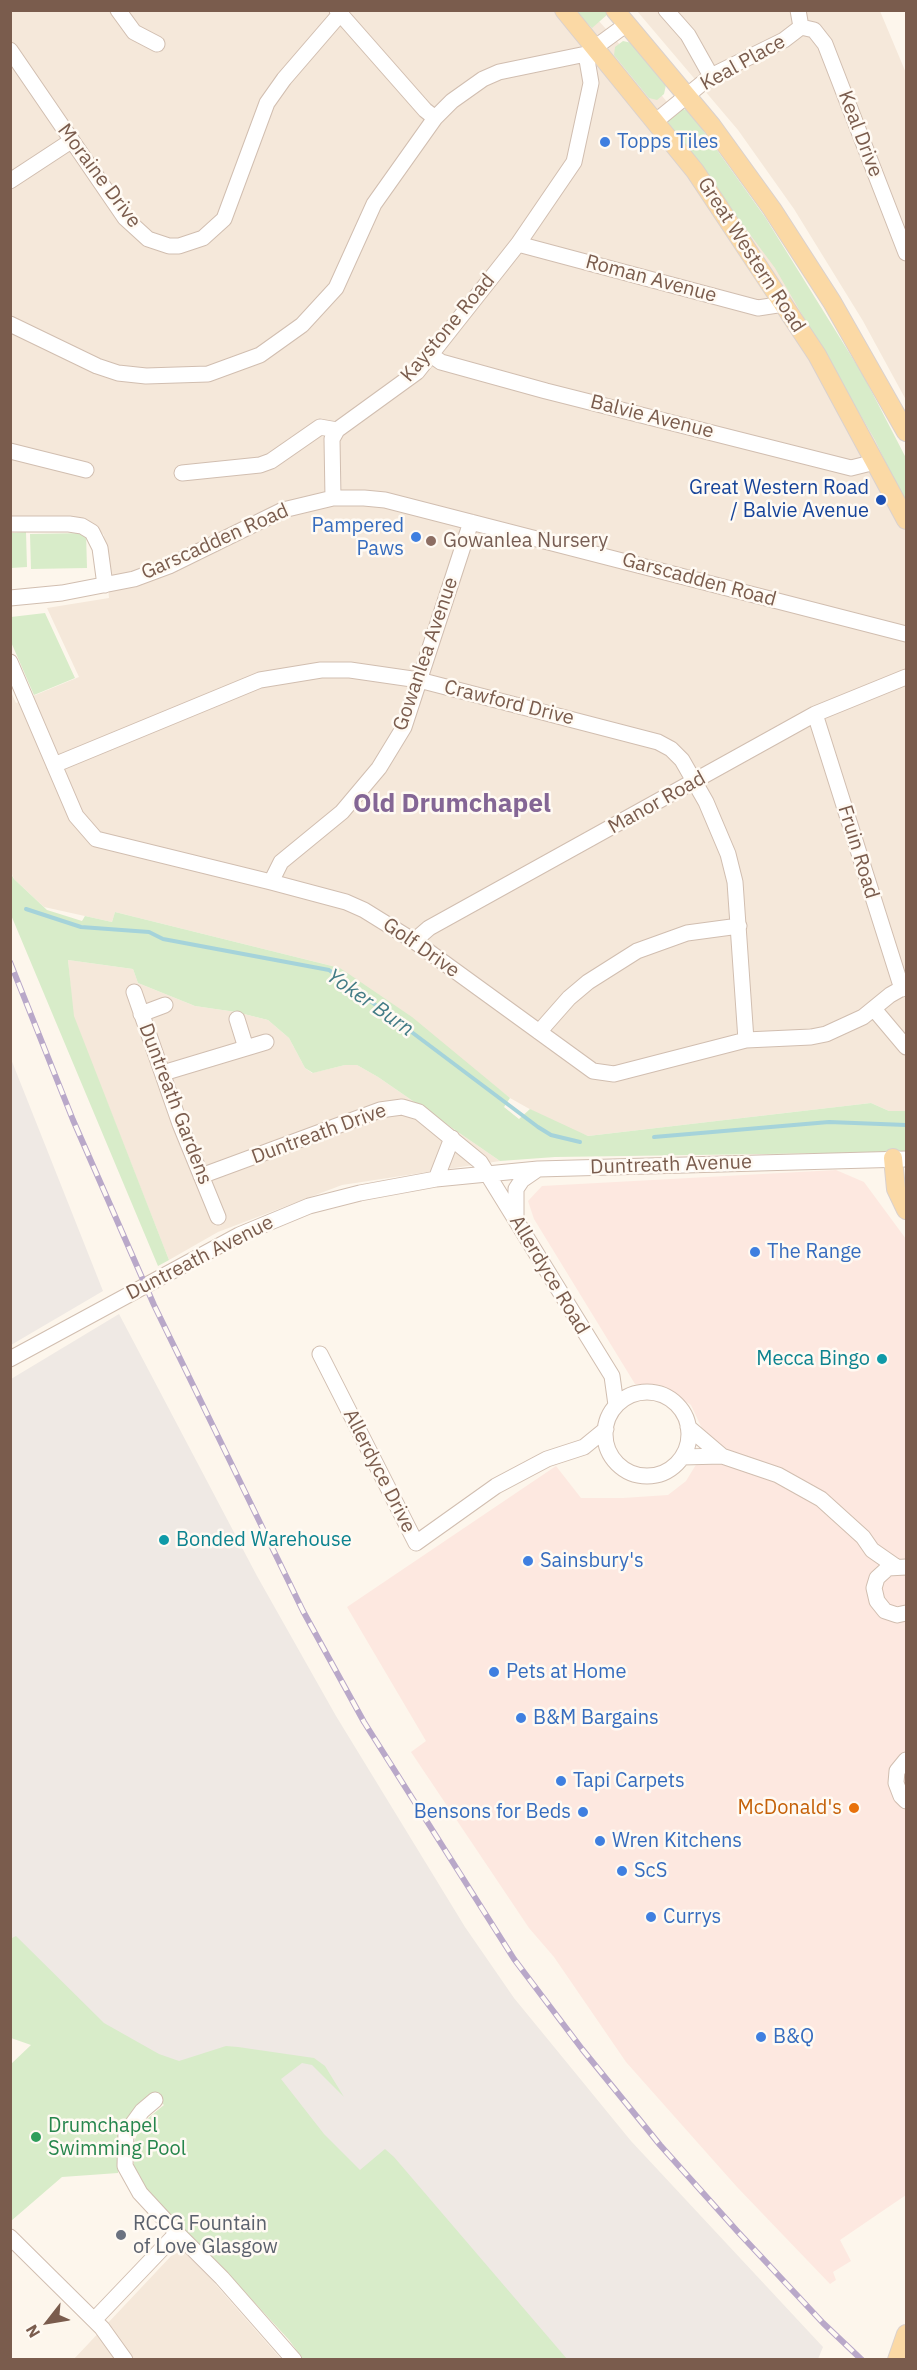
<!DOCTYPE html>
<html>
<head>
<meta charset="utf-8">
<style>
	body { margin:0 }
	#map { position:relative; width:917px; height:2370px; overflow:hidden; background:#fdf6ec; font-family:"IBM Plex Sans",sans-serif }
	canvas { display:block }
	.frame { position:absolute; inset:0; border:12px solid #7a5c4d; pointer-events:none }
	.north { position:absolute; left:18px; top:2292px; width:60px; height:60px; -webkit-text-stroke:4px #fffaf3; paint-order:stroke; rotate:239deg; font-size:16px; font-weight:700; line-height:24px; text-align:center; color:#7a5c4d }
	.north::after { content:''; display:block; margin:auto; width:21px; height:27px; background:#7a5c4d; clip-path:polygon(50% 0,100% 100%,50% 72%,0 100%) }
</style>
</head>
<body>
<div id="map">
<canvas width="917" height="2370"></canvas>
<div class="frame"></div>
<div class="north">N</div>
</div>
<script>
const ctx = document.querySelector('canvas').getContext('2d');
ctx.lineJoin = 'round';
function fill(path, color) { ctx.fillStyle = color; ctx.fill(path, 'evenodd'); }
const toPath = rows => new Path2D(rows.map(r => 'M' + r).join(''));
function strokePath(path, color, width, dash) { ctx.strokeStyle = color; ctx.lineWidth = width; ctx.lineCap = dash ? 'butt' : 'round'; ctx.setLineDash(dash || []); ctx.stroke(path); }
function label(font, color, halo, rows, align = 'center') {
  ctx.font = font + ' "IBM Plex Sans",sans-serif'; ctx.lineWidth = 5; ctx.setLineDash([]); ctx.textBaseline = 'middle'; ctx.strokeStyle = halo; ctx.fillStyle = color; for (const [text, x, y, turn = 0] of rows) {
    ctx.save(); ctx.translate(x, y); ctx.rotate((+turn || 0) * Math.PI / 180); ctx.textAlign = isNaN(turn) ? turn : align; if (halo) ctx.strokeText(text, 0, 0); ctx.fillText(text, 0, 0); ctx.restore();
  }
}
const residential = toPath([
	[11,11,590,11,622,47,699,141,906,476,906,1111,889,1111,871,1103,588,1136,558,1125,510,1098,340,968,115,912,112,922,44,907,14,879,11,872,11,692,16,703,79,677,47,608,109,598,104,535,88,520,11,516],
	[637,11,880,11,906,73,906,400,863,321,794,209,738,130],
	[68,960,133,969,138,983,195,1006,236,1012,268,1020,289,1038,305,1068,312,1073,345,1065,357,1065,378,1077,500,1161,342,1185,218,1232,169,1260,73,1016],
	[179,2252,185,2253,210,2278,281,2359,73,2360,172,2255]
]);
const commercial = toPath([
	[836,1170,864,1182,906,1239,906,2195,840,2240,851,2261,833,2272,836,2280,830,2284,737,2187,626,2062,554,1957,529,1928,411,1752,426,1741,347,1607,556,1466,581,1498,623,1498,668,1495,686,1481,697,1463,705,1435,691,1405,661,1385,635,1384,534,1219,528,1201,542,1186]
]);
const industrial = toPath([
	[11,1059,103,1291,11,1345,10,1345],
	[119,1314,257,1576,336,1716,465,1927,514,1998,631,2141,823,2347,818,2359,491,2359,164,2102,11,1939,11,1379]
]);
const green = toPath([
	[576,11,605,11,608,14,592,28],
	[623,41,632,43,666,85,664,94,657,100,649,98,614,55,615,47],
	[680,108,689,111,765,217,863,375,906,458,906,505,875,440,775,268,673,131,667,120],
	[26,532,27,567,11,568,11,533],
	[86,533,87,568,31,569,30,534],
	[45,613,75,678,34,695,11,642,11,617],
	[10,872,14,879,47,910,82,921,85,916,112,922,115,912,340,968,412,1017,510,1098,504,1107,519,1119,530,1109,588,1136,871,1103,889,1111,906,1111,906,1152,555,1157,500,1161,378,1077,357,1065,345,1065,313,1073,305,1068,289,1038,268,1020,236,1012,195,1006,138,983,133,969,68,960,74,1016,169,1260,158,1266,11,915],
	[16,1936,104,2023,159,2054,179,2061,226,2046,238,2047,314,2058,325,2066,344,2097,312,2065,302,2063,281,2079,324,2134,360,2170,385,2149,394,2157,567,2359,303,2359,289,2340,219,2264,143,2189,134,2171,133,2144,142,2123,164,2105,153,2094,118,2156,118,2173,62,2177,11,2221,11,2064,31,2045,11,2038,10,1939]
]);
const stream = toPath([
	[26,909,81,927,149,932,163,939,329,970,538,1127,551,1135,580,1142],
	[654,1137,829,1122,906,1125]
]);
const minor = toPath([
	[118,10,134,32,157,44],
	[337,10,425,110,435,118],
	[666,10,688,35,711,76],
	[798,10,801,27],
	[801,27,814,30,825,44,906,253],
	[10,50,125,218,148,239,169,246,179,246,203,238,224,219,267,103,284,79,340,14],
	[656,121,711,76,784,40,801,27],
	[10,181,71,141],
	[518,244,758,308,784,304],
	[10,324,97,366,118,373,146,376,208,374,260,355,302,325,336,288,374,204,435,118,452,101,483,79,499,72,586,54,627,24],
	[431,355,441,362,546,391,851,468,875,462],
	[10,451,86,470],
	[182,473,260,465,271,461,320,427,337,430,417,372,518,244,574,162,591,83,586,54],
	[333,498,332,439,337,430],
	[10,524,69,524,82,526,92,532,100,548,105,585],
	[10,598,62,593,134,579,169,566,283,510,333,498,364,498,385,500,906,634],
	[10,662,76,816,96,839,271,882,346,902,364,910,414,941,593,1071,614,1074,746,1040,811,1037,826,1034,863,1017,890,995,906,986],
	[815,714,902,989],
	[54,765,260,680,321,670,350,670,419,680,658,742,671,749,682,760,706,802,728,854,735,882,746,1040],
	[271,882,281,862,342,812,379,768,404,727,471,522],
	[414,941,429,928,815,714,906,677],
	[134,992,180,1124,218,1217],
	[874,1009,906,1047],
	[141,1014,165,1005],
	[237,1019,246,1048],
	[539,1032,569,998,588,982,637,951,687,933,739,926],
	[163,1073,266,1042],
	[201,1176,380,1110,402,1107,419,1112,480,1162,612,1376,616,1405],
	[436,1179,452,1138],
	[516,1219,516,1189,522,1180,538,1169],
	[320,1354,416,1543,496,1486,547,1459,584,1447,606,1429],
	[10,1359,239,1235,309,1206,360,1193,436,1179,538,1169,906,1159],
	'605 1434a42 42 0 1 1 84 0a42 42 0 1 1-84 0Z',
	[688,1427,722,1456,778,1475,821,1499,863,1537,872,1550,895,1566],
	[682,1457,722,1456],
	[906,1567,888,1568,877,1578,874,1588,877,1601,885,1611,897,1615,906,1613],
	[906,1760,897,1771,896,1783,901,1796,906,1801],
	[155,2100,142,2111,126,2133,125,2166,140,2193,177,2233],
	[10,2237,102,2328,125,2360],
	[94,2320,177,2233,222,2278,294,2360]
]);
const major = toPath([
	[564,10,695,171,817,355,906,520],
	[615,10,712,126,772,209,832,302,906,432],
	[893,1158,896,1189,906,1210],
	[897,2360,906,2334]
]);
const rail = toPath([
	[10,962,73,1120,154,1305,303,1611,364,1722,514,1959,582,2049,660,2145,738,2232,823,2323,862,2360]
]);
const markers = [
	[605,142,6,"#3f7fe0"],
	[881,500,6,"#1a4fb4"],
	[416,537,6,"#3f7fe0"],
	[431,541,6,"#8d6e63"],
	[755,1252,6,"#3f7fe0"],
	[882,1359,6,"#0f9aa8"],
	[164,1540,6,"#0f9aa8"],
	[528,1561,6,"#3f7fe0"],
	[494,1672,6,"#3f7fe0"],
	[521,1718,6,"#3f7fe0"],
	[561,1781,6,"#3f7fe0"],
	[854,1808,6,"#e8710a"],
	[583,1812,6,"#3f7fe0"],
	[600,1841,6,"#3f7fe0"],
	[622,1871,6,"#3f7fe0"],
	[651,1917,6,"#3f7fe0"],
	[761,2037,6,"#3f7fe0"],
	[36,2137,6,"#2e9e5b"],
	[121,2235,6,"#6b7280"]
];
const streetNames = [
	["Keal Place",743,63,-29],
	["Keal Drive",860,134,69],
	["Moraine Drive",99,176,53],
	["Great Western Road",751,255,57],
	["Roman Avenue",651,279,15],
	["Kaystone Road",448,328,-50],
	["Balvie Avenue",652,417,14],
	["Garscadden Road",215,542,-24],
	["Garscadden Road",699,580,15],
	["Gowanlea Avenue",426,654,-71],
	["Crawford Drive",509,703,14],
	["Manor Road",657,803,-29],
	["Fruin Road",858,852,73],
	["Golf Drive",421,948,35],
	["Duntreath Gardens",175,1104,69],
	["Duntreath Drive",319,1134,-20],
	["Duntreath Avenue",671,1165,-2],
	["Duntreath Avenue",200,1258,-27],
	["Allerdyce Road",549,1275,59],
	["Allerdyce Drive",379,1471,63]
];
const shopNames = [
	["Topps Tiles",617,142],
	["Pampered",404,526,"right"],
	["Paws",404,549,"right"],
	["The Range",767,1252],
	["Sainsbury's",540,1561],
	["Pets at Home",506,1672],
	["B&M Bargains",533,1718],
	["Tapi Carpets",573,1781],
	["Bensons for Beds",571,1812,"right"],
	["Wren Kitchens",612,1841],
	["ScS",634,1871],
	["Currys",663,1917],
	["B&Q",773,2037]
];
const transitNames = [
	["Great Western Road",869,488],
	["/ Balvie Avenue",869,511]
];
const educationNames = [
	["Gowanlea Nursery",443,541]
];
const cultureNames = [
	["Mecca Bingo",870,1359],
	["Bonded Warehouse",176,1540,"left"]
];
const foodNames = [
	["McDonald's",842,1808]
];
const leisureNames = [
	["Drumchapel",48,2126],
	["Swimming Pool",48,2149]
];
const worshipNames = [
	["RCCG Fountain",133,2224],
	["of Love Glasgow",133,2247]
];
const waterNames = [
	["Yoker Burn",370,1003,35]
];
const districtNames = [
	["Old Drumchapel",452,804]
];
fill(residential, '#f5e8da');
fill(commercial, '#fde8e0');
fill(industrial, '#efe9e4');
fill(green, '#d8ecc9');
strokePath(stream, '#a5d3da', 4);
strokePath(minor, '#d1beb0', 17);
strokePath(major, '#dad1cd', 20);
strokePath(minor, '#fff', 15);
strokePath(major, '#fbd9a5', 18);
strokePath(rail, '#b9a8c9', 6);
strokePath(rail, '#fffaf3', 4, [11]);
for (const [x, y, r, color] of markers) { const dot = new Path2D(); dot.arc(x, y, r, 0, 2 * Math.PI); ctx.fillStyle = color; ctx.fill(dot); strokePath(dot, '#fffaf3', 2); }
label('20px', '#7a5c4d', '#fffaf3', streetNames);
label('20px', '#366cbe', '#fffaf3', shopNames, 'left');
label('20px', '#164399', '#fffaf3', transitNames, 'right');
label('20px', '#785e54', '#fffaf3', educationNames, 'left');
label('20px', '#0d838f', '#fffaf3', cultureNames, 'right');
label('20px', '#c56008', '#fffaf3', foodNames, 'right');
label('20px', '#27864d', '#fffaf3', leisureNames, 'left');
label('20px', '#5b616d', '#fffaf3', worshipNames, 'left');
label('italic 21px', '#437c86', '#fffaf3', waterNames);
label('bold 26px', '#846695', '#fffaf3', districtNames);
</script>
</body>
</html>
